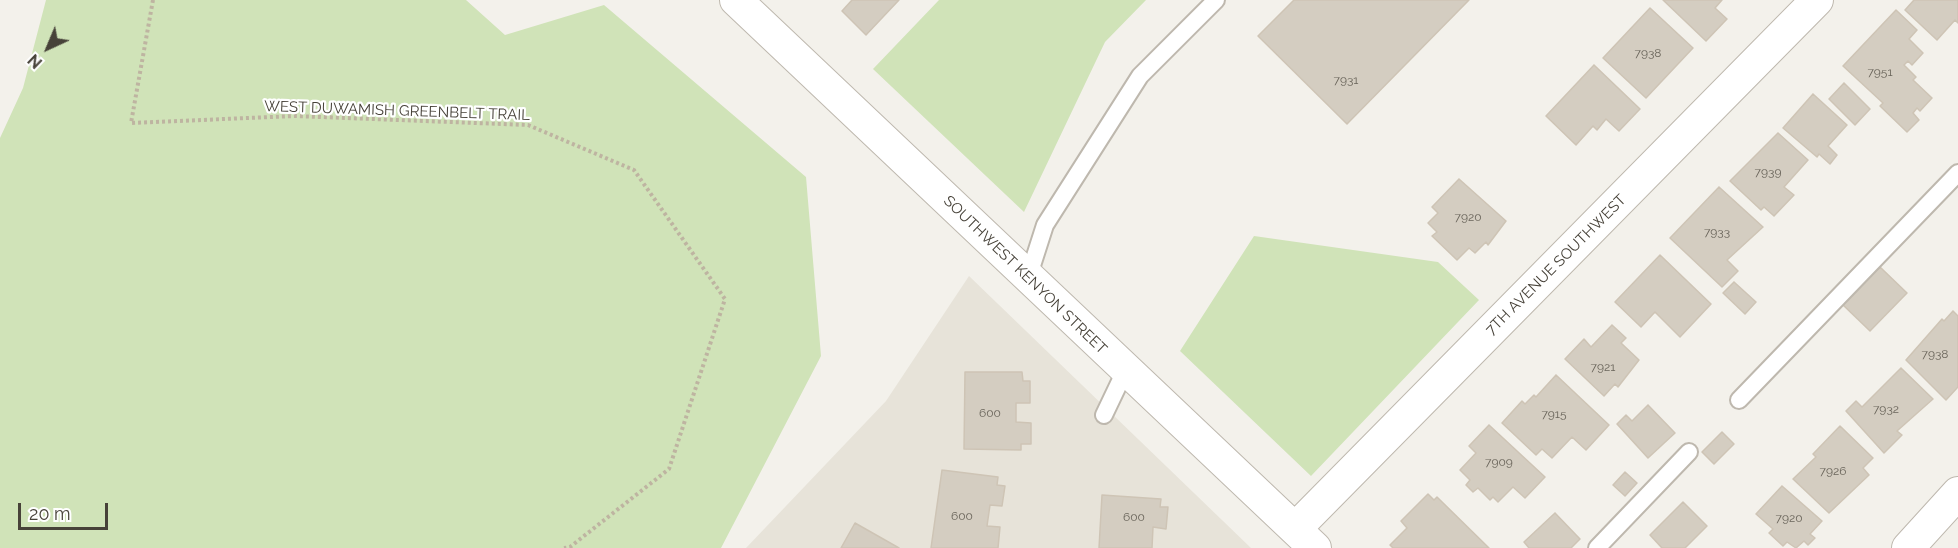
<!DOCTYPE html>
<html>
<head>
<meta charset="utf-8">
<style>
	body { margin:0 }
	#map { position:relative; width:1958px; height:548px; overflow:hidden; background:#f3f1eb; font-family:Raleway,sans-serif }
	canvas { display:block }
	.north { position:absolute; left:18px; top:18px; width:60px; height:60px; -webkit-text-stroke:4px #fff; paint-order:stroke; rotate:224deg; font-size:16px; font-weight:700; line-height:24px; text-align:center; color:#474239 }
	.north::after { content:''; display:block; margin:auto; width:21px; height:27px; background:#474239; clip-path:polygon(50% 0,100% 100%,50% 72%,0 100%) }
	.scale { position:absolute; left:18px; top:503px; width:90px; height:27px; box-sizing:border-box; border:3px solid #474239; border-top:0; padding-left:8px; font-size:18px; line-height:21px; white-space:nowrap; color:#474239; -webkit-text-stroke:4px #fff; paint-order:stroke }
</style>
</head>
<body>
<div id="map">
<canvas width="1958" height="548"></canvas>
<div class="north">N</div>
<div class="scale">20 m</div>
</div>
<script>
const ctx = document.querySelector('canvas').getContext('2d');
ctx.lineJoin = 'round';
function fill(path, color) { ctx.fillStyle = color; ctx.fill(path, 'evenodd'); }
const toPath = rows => new Path2D(rows.map(r => 'M' + r).join(''));
function strokePath(path, color, width, dash) { ctx.strokeStyle = color; ctx.lineWidth = width; ctx.lineCap = dash ? 'butt' : 'round'; ctx.setLineDash(dash || []); ctx.stroke(path); }
function label(font, color, halo, rows, align = 'center') {
  ctx.font = font + ' Raleway,sans-serif'; ctx.lineWidth = 4.5; ctx.setLineDash([]); ctx.textBaseline = 'middle'; ctx.strokeStyle = halo; ctx.fillStyle = color; for (const [text, x, y, turn = 0] of rows) {
    ctx.save(); ctx.translate(x, y); ctx.rotate((+turn || 0) * Math.PI / 180); ctx.textAlign = isNaN(turn) ? turn : align; if (halo) ctx.strokeText(text, 0, 0); ctx.fillText(text, 0, 0); ctx.restore();
  }
}
const residential = toPath([
	[969,276,1251,548,746,548,886,401]
]);
const green = toPath([
	[46,0,466,0,505,35,604,5,806,177,821,356,721,548,0,548,0,138,23,88],
	[939,0,1146,0,1105,42,1024,212,873,69],
	[1254,236,1438,262,1479,300,1311,476,1180,351]
]);
const building = toPath([
	[852,0,899,0,866,35,842,11,852,0],
	[1294,0,1469,0,1347,124,1258,36,1294,0],
	[1663,0,1722,0,1715,8,1727,19,1706,41,1663,0],
	[1914,0,1958,0,1958,23,1955,20,1937,40,1905,10,1914,0],
	[1650,8,1693,48,1646,98,1603,58,1650,8],
	[1896,10,1917,30,1909,39,1923,53,1912,65,1908,61,1904,65,1916,77,1913,80,1932,98,1920,111,1917,108,1913,113,1919,120,1907,132,1880,106,1883,103,1843,66,1896,10],
	[1594,65,1640,109,1619,131,1606,119,1597,130,1593,126,1576,145,1546,116,1594,65],
	[1844,83,1870,109,1855,125,1829,99,1844,83],
	[1813,94,1847,125,1828,146,1837,155,1830,164,1819,154,1817,157,1783,128,1813,94],
	[1778,133,1808,160,1784,187,1794,195,1774,216,1764,207,1761,210,1730,181,1778,133],
	[1459,179,1506,221,1488,245,1486,242,1475,253,1469,248,1457,260,1432,236,1437,232,1428,223,1438,213,1432,207,1459,179],
	[1719,187,1763,227,1727,260,1738,271,1722,287,1670,238,1719,187],
	[1660,255,1711,304,1680,337,1655,312,1641,327,1615,302,1660,255],
	[1880,267,1907,293,1870,331,1843,305,1880,267],
	[1734,282,1756,302,1745,314,1723,293,1734,282],
	[1953,311,1958,316,1958,387,1946,400,1906,360,1942,319,1944,321,1953,311],
	[1612,325,1626,338,1621,343,1639,360,1618,387,1615,384,1604,396,1565,359,1584,339,1591,347,1612,325],
	[1901,368,1933,399,1897,431,1902,435,1884,453,1846,411,1856,401,1862,407,1901,368],
	[965,372,1022,372,1023,381,1030,381,1030,403,1016,403,1016,422,1031,423,1031,444,1021,444,1021,450,964,449,965,372],
	[1556,375,1609,425,1586,450,1572,437,1552,458,1542,449,1536,455,1502,423,1522,401,1525,404,1534,395,1536,397,1556,375],
	[1648,405,1675,433,1648,458,1617,424,1626,415,1632,421,1648,405],
	[1489,425,1545,477,1525,498,1513,487,1498,502,1493,497,1490,500,1478,488,1473,492,1466,485,1470,480,1460,470,1476,453,1469,446,1489,425],
	[1840,426,1873,458,1863,468,1869,475,1829,513,1793,479,1816,457,1813,454,1840,426],
	[1722,432,1734,444,1714,464,1702,452,1722,432],
	[942,470,998,477,997,485,1005,486,1002,506,990,505,987,526,1000,527,998,548,931,548,942,470],
	[1625,472,1637,483,1625,496,1613,485,1625,472],
	[1782,486,1822,521,1810,534,1815,538,1808,545,1804,541,1796,548,1787,542,1783,546,1769,533,1773,529,1756,514,1782,486],
	[1428,494,1434,500,1437,497,1489,548,1393,548,1390,545,1407,528,1401,521,1428,494],
	[1102,495,1161,499,1160,507,1168,507,1166,529,1153,527,1152,548,1099,548,1102,495],
	[1683,502,1707,526,1685,548,1662,548,1650,535,1683,502],
	[1555,513,1580,539,1571,548,1529,548,1524,542,1555,513],
	[855,523,899,548,841,548,855,523]
]);
const path = toPath([
	[153,0,131,123,295,116,528,125,634,170,725,299,669,469,570,547,564,548]
]);
const lane = toPath([
	[1028,278,1045,225,1140,76,1216,0],
	[1739,400,1958,173],
	[1104,415,1125,371],
	[1597,548,1689,452]
]);
const street = toPath([
	[736,0,1315,548],
	[1295,529,1817,0],
	[1908,548,1958,493]
]);
const numberNames = [
	["7938",1648,53],
	["7951",1880,72],
	["7931",1346,80],
	["7939",1768,172],
	["7920",1468,217],
	["7933",1717,232],
	["7938",1935,354],
	["7921",1603,367],
	["7932",1886,409],
	["600",990,413],
	["7915",1554,414],
	["7909",1499,462],
	["7926",1833,471],
	["600",962,516],
	["600",1134,517],
	["7920",1789,518]
];
const streetNames = [
	["WEST DUWAMISH GREENBELT TRAIL",397,111,2],
	["7TH AVENUE SOUTHWEST",1556,265,-45],
	["SOUTHWEST KENYON STREET",1025,275,44]
];
fill(residential, '#e7e3d9');
fill(green, '#d0e3b8');
fill(building, '#d4cdc1');
strokePath(building, '#cec4b5', 1.5);
strokePath(lane, '#beb8ae', 20);
strokePath(street, '#beb8ae', 34);
strokePath(path, '#beb4a1', 4, [3, 3]);
strokePath(lane, '#fff', 16);
strokePath(street, '#fff', 32);
label('12px', '#6a655b', null, numberNames);
label('15px', '#474239', '#fff', streetNames);
</script>
</body>
</html>
